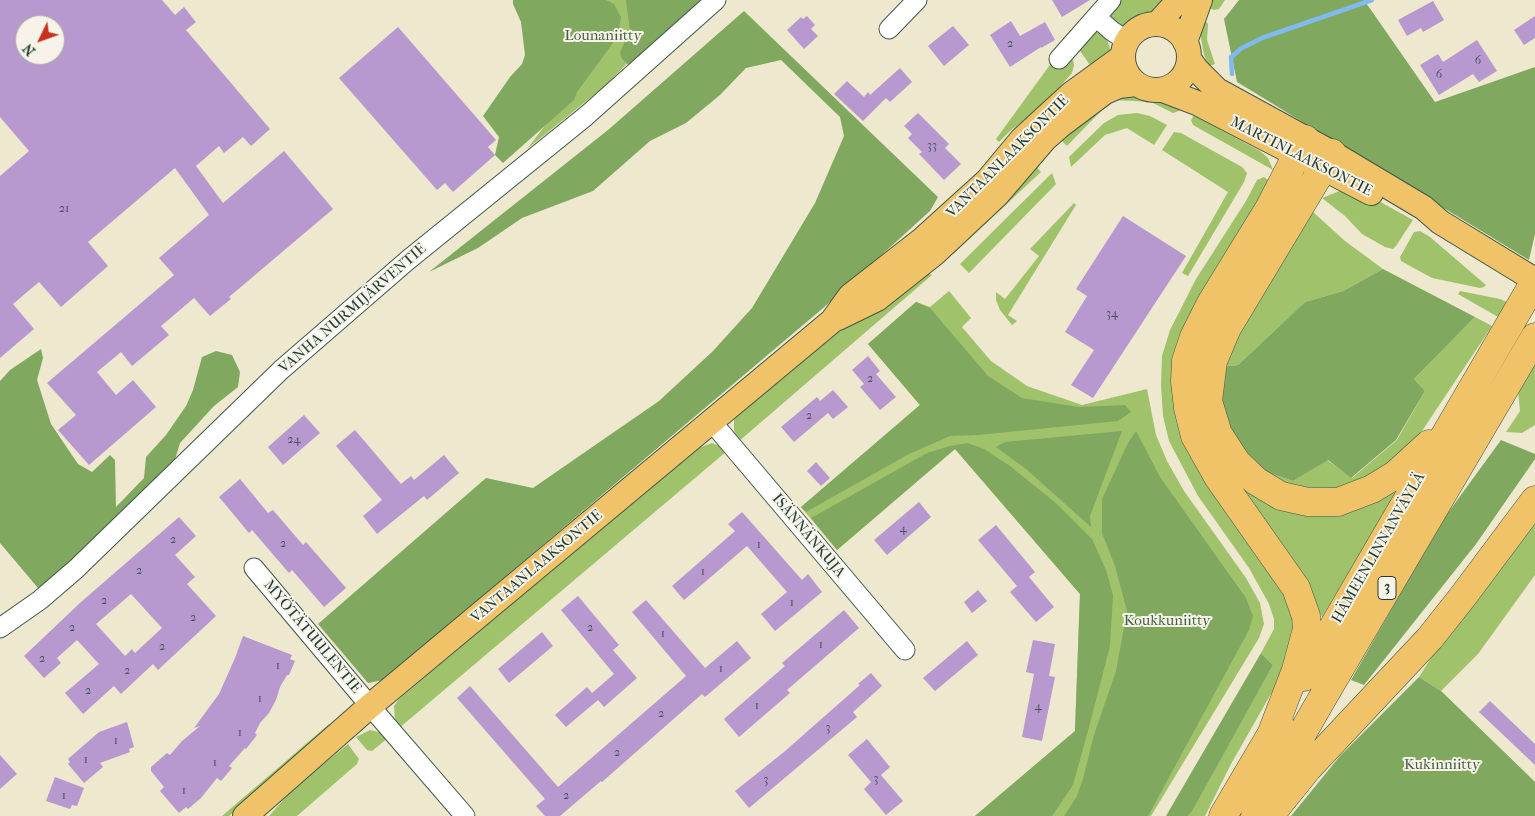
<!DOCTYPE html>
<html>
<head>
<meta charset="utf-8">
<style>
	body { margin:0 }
	#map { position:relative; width:1535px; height:816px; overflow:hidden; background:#eee8cf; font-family:"IM FELL French Canon",serif }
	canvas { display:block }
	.north { position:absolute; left:15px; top:15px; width:50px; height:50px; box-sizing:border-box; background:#f7f3e8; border:1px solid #a1aaa0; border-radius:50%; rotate:228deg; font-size:14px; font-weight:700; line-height:20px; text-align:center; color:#1f3d34 }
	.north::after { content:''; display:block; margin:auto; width:18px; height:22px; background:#c8321e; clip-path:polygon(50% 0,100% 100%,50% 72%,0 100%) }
</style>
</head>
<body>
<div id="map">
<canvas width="1535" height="816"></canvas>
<div class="north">N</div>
</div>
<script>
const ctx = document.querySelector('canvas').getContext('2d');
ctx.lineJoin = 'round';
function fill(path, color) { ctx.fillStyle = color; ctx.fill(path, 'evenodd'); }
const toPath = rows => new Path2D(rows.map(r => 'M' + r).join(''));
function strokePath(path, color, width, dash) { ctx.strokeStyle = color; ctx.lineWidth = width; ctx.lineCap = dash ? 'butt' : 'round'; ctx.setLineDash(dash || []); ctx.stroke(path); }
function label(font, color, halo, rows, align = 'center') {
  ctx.font = font + ' "IM FELL French Canon",serif'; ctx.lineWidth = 4; ctx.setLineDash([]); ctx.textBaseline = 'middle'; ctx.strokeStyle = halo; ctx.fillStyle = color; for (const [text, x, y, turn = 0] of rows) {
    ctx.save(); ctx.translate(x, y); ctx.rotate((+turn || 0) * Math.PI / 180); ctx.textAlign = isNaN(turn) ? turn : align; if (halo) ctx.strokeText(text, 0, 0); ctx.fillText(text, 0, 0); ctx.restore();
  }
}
const green = toPath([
	[524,0,689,0,605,86,527,149,586,72],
	[1119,0,1161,0,1164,2,1154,15,1121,26,1114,24,1107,13],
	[1206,0,1225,0,1219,9,1214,10,1204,6],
	[1204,19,1208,24,1207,40,1215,64,1209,66,1204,55,1200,33],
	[1092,31,1097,31,1107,39,1111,52,1092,68,1078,48],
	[1069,58,1073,60,1074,65,1072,73,1043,106,1011,130,999,142,996,139,1052,62,1061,68],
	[1125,93,1154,100,1174,100,1183,104,1179,111,1173,113,1151,102,1115,100],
	[1103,107,1100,112,1067,146,1061,140,1080,116],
	[1137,113,1150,116,1167,125,1154,145,1127,128,1105,135,1071,167,1069,157,1104,123,1118,115],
	[1195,113,1201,119,1260,151,1268,158,1273,170,1193,125,1191,120],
	[1174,132,1181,133,1242,167,1247,173,1244,182,1188,276,1182,273,1228,192,1162,150],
	[1035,165,1041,172,953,254,953,249],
	[1052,173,1056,184,969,273,960,264],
	[1264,177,1271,182,1177,381,1296,615,1292,657,1231,764,1205,816,1188,816,1273,665,1261,653,1274,629,1274,619,1269,604,1249,568,1198,496,1169,441,1163,416,1161,386,1162,356,1170,330,1196,279,1246,201,1257,180],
	[1342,190,1377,200,1413,220,1396,246,1393,249,1385,247,1362,234,1345,216,1322,198],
	[1074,203,1076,205,1008,315,1017,321,1012,325,1000,310,996,300,996,292,1005,299,1039,256,1030,249],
	[1313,212,1345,241,1383,269,1343,291,1305,302,1238,365,1221,367,1229,345,1296,236],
	[1420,231,1430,237,1486,285,1484,287,1480,288,1432,278,1401,261,1400,257,1414,232],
	[925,272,932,275,738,442,734,430,734,420,737,415,818,345,916,275],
	[949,291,971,318,962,327,991,361,1027,386,1082,405,1147,389,1156,435,1167,461,1184,491,1246,578,1260,603,1264,624,1259,638,1151,816,975,816,1075,731,1080,594,955,449,837,550,801,507,920,405,868,344,916,302,930,307],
	[1460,291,1500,299,1507,302,1498,317,1458,294],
	[1475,317,1492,326,1408,452,1354,487,1301,491,1252,467,1293,481,1327,460,1352,478,1397,440,1425,391,1414,379],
	[1214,341,1258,492,1391,490,1396,494,1322,617,1232,485,1197,425],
	[1535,357,1535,425,1522,433,1506,432,1520,411,1518,391],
	[712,443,722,447,727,451,398,729,395,721,394,706,399,699,695,449],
	[1535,517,1535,575,1478,654,1441,691,1535,782,1535,816,1333,816,1441,691,1419,677,1445,636],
	[329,724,332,728,229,816,222,816],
	[370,730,383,733,388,738,372,751,367,750,356,737],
	[348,744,359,759,357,764,297,816,269,816,292,790]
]);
const forest = toPath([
	[513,0,606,0,614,4,621,17,618,36,577,92,574,100,503,163,495,155,499,137,483,116,510,77,522,64,525,55,521,22,513,4],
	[626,0,702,0,630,66,622,59,620,52,630,31],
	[1239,0,1364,0,1435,102,1535,67,1535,234,1529,260,1237,82,1224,19],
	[744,11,938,197,930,211,822,309,383,680,368,683,318,624,486,478,533,488,659,401,713,351,752,308,815,203,844,136,840,117,781,60,746,68,720,95,686,123,650,141,593,191,522,218,478,248,429,272,608,130],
	[1383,269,1475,317,1414,379,1425,391,1396,440,1351,478,1328,460,1293,481,1252,467,1222,424,1220,367,1238,365,1305,302,1343,291],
	[916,302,930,308,988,376,1022,398,1078,407,1125,405,1131,412,1118,421,978,435,950,436,909,454,806,512,801,507,920,405,868,344],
	[41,349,43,358,37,380,51,424,78,464,92,472,110,455,115,460,116,507,144,478,146,457,166,435,186,406,193,390,202,357,216,351,232,355,240,372,238,387,214,406,180,443,174,463,50,583,38,588,0,543,0,381,10,370],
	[1122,431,1090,516,1091,527,1026,469,996,447,1005,442],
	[1136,431,1160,477,1246,598,1253,616,1249,630,1148,816,1064,816,1077,796,1083,779,1094,735,1116,671,1127,611,1115,566,1102,533,1102,499,1128,443],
	[1501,440,1535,454,1535,459,1476,544,1364,685,1351,680,1442,521],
	[968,443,984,449,1010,466,1057,504,1092,539,1106,570,1113,595,1110,646,1089,727,1073,785,1052,816,975,816,1075,731,1080,594,955,449,837,550,811,518,927,453,950,446],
	[1261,653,1273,665,1192,811,1188,816,1166,816],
	[1419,677,1441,691,1535,782,1535,816,1291,816,1340,756]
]);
const stream = toPath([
	[1232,74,1231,57,1242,48,1262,38,1372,0]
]);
const building = toPath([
	[0,0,162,0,175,15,184,7,196,22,186,30,270,129,251,146,243,137,224,153,219,146,196,166,223,203,284,151,333,209,229,297,231,299,210,316,194,298,161,326,169,335,132,366,121,352,97,372,116,395,133,380,156,407,89,465,58,430,76,415,47,383,174,275,159,258,209,215,175,168,88,242,108,266,61,307,39,282,13,304,34,329,0,358,0,176,29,151,0,117],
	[25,25,55,25,55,55,25,55],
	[1052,0,1090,0,1062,17],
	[1433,1,1444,20,1423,32,1421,28,1407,36,1398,20],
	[807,16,815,25,811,29,818,36,804,49,787,30,801,17,803,19],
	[1535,16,1535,38,1524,45,1514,30],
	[1011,21,1020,36,1045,22,1055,40,1041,48,1041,47,1010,67,990,35],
	[953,26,969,45,944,66,928,46],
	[398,27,496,140,488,147,495,155,453,192,445,183,437,190,339,78],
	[1477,40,1497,71,1479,82,1473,74,1439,95,1420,65,1438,54,1443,62],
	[900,68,912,82,890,102,886,98,863,121,834,94,847,81,864,97,868,92,870,95],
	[918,113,949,144,945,148,961,164,944,180,919,154,922,152,908,138,912,134,904,126],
	[1123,216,1186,256,1093,398,1071,385,1094,350,1065,332,1087,296,1076,289],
	[868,356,880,371,876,374,896,397,880,410,860,387,864,384,852,370],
	[833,390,848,407,833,419,828,413,794,442,781,427,817,397,820,401],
	[304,415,320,433,283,465,268,447],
	[355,430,401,484,411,476,414,480,444,455,459,473,427,500,424,496,377,534,363,516,382,500,336,446],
	[816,462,830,478,821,486,807,471],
	[240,479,268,513,273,510,303,545,306,542,346,588,324,607,292,570,289,573,252,530,249,533,219,497],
	[919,502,931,517,887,555,874,540],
	[742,512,802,580,808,574,822,592,775,631,761,614,787,592,747,546,684,600,672,586,735,531,728,524],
	[179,517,196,536,175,555,195,577,187,584,216,616,158,670,153,664,121,694,114,686,83,714,65,693,99,664,77,640,57,658,61,663,44,678,24,656,81,602],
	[131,594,162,628,135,653,132,649,125,656,96,624],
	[996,525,1035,572,1029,577,1054,607,1036,622,1010,592,1017,586,978,540],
	[978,590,987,601,972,613,964,602],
	[578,596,619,645,613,650,637,678,604,707,592,693,614,674,561,610],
	[646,600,705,668,737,641,751,658,705,697,702,694,602,782,601,781,560,816,545,816,536,806,545,799,457,698,470,686,558,787,686,676,632,612],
	[844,610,859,628,787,690,790,693,739,737,724,719,785,666,782,663],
	[542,632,553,646,509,683,498,669],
	[243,636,292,655,290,659,295,661,289,675,287,675,280,687,276,700,269,713,260,723,255,733,257,735,246,749,245,748,229,766,232,768,221,781,217,778,201,798,188,809,186,807,179,813,160,791,164,787,151,771,151,767,167,753,170,755,182,741,200,726,194,728,219,694,235,658],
	[1033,640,1055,644,1049,676,1055,677,1042,741,1022,737,1034,674,1026,672],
	[967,641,978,655,935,691,923,678],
	[871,673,882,686,853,712,857,717,749,808,735,791,784,752,860,685,858,684],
	[587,687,598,700,566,727,555,715],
	[1490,701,1535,744,1535,765,1479,712],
	[127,722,134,747,129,749,130,752,100,763,103,767,84,783,68,764,70,762,68,759,99,732],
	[867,739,890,767,881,775,903,801,886,815,864,789,871,782,848,755],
	[0,755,17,774,0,789],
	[55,777,84,788,77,806,72,805,70,809,46,801]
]);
const minor = toPath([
	[1096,17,1112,31,1127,41],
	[889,29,917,0],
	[1059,59,1111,0],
	[711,421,905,650],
	[254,568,370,706,465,816],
	[0,628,40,600,76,569,281,370,408,260,586,116,716,0]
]);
const major = toPath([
	'1123 57a33 33 0 1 1 66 0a33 33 0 1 1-66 0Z',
	[1157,24,1179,0],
	[1185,42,1200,0],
	[1189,59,1197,70,1217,90,1332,153,1424,208,1440,222,1535,280],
	[1163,90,1197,103,1371,193],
	[838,318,877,299,935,253,997,195,1045,139,1061,125,1105,92,1119,86,1136,84],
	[245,816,370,706,832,321,850,296,923,239,987,181,1022,139,1047,116,1071,94,1122,57]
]);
const highway = toPath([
	[1332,153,1227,328,1213,361,1208,401,1218,434,1237,463,1256,481,1281,496,1308,502,1338,502,1372,489,1395,475,1429,444],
	[1304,677,1535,281],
	[1271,735,1296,670,1307,629,1306,616,1296,588,1218,477,1195,436,1188,408,1185,381,1186,361,1194,337,1211,303,1270,207,1305,139],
	[1275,809,1308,768,1430,638,1464,595,1535,500],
	[1223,816,1279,721],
	[1255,816,1319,704,1535,337]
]);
const numberNames = [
	["2",1010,44],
	["6",1478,61],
	["6",1439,75],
	["33",932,146],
	["21",64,209],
	["34",1112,314],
	["2",870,379],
	["2",809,416],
	["24",294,440],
	["4",903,529],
	["2",173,540],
	["2",283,544],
	["1",759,545],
	["2",139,571],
	["1",703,572],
	["2",104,601],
	["1",792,603],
	["2",193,618],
	["2",72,628],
	["2",590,628],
	["1",663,634],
	["1",821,645],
	["2",162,647],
	["2",42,659],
	["1",278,666],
	["1",721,669],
	["2",127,671],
	["2",88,691],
	["1",260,699],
	["1",757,706],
	["4",1038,707],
	["2",661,714],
	["3",828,728],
	["1",240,733],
	["1",116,741],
	["2",617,753],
	["1",86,760],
	["1",215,763],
	["3",876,779],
	["3",766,780],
	["1",184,791],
	["1",64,796],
	["2",566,796]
];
const shields = [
	[1387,588,18]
];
const shieldNames = [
	["3",1387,588]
];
const parkNames = [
	["Lounaniitty",603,36],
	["Koukkuniitty",1167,621],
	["Kukinniitty",1442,765]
];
const streetNames = [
	["VANTAANLAAKSONTIE",1008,157,-45],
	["MARTINLAAKSONTIE",1301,157,27],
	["VANHA NURMIJÄRVENTIE",353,309,-41],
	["ISÄNNÄNKUJA",808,536,50],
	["HÄMEENLINNANVÄYLÄ",1379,548,-60],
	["VANTAANLAAKSONTIE",537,567,-40],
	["MYÖTÄTUULENTIE",312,637,50]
];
fill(green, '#a0c26b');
fill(forest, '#80a85f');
strokePath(stream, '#81baf1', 4.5);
fill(building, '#b798cf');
strokePath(minor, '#3e574b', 21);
strokePath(major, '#3e574b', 26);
strokePath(highway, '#3e574b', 29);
strokePath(minor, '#fff', 19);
strokePath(major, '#f0c369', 24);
strokePath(highway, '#f0c369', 28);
label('12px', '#45545b', null, numberNames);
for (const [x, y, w] of shields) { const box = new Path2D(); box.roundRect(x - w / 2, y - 11.5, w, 23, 4); ctx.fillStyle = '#f7f3e8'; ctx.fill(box); strokePath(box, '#1f3d34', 1); }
label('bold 14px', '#1f3d34', null, shieldNames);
label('15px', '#3f5e42', '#f7f3e8', parkNames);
label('15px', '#1f3d34', '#f7f3e8', streetNames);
</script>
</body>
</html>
